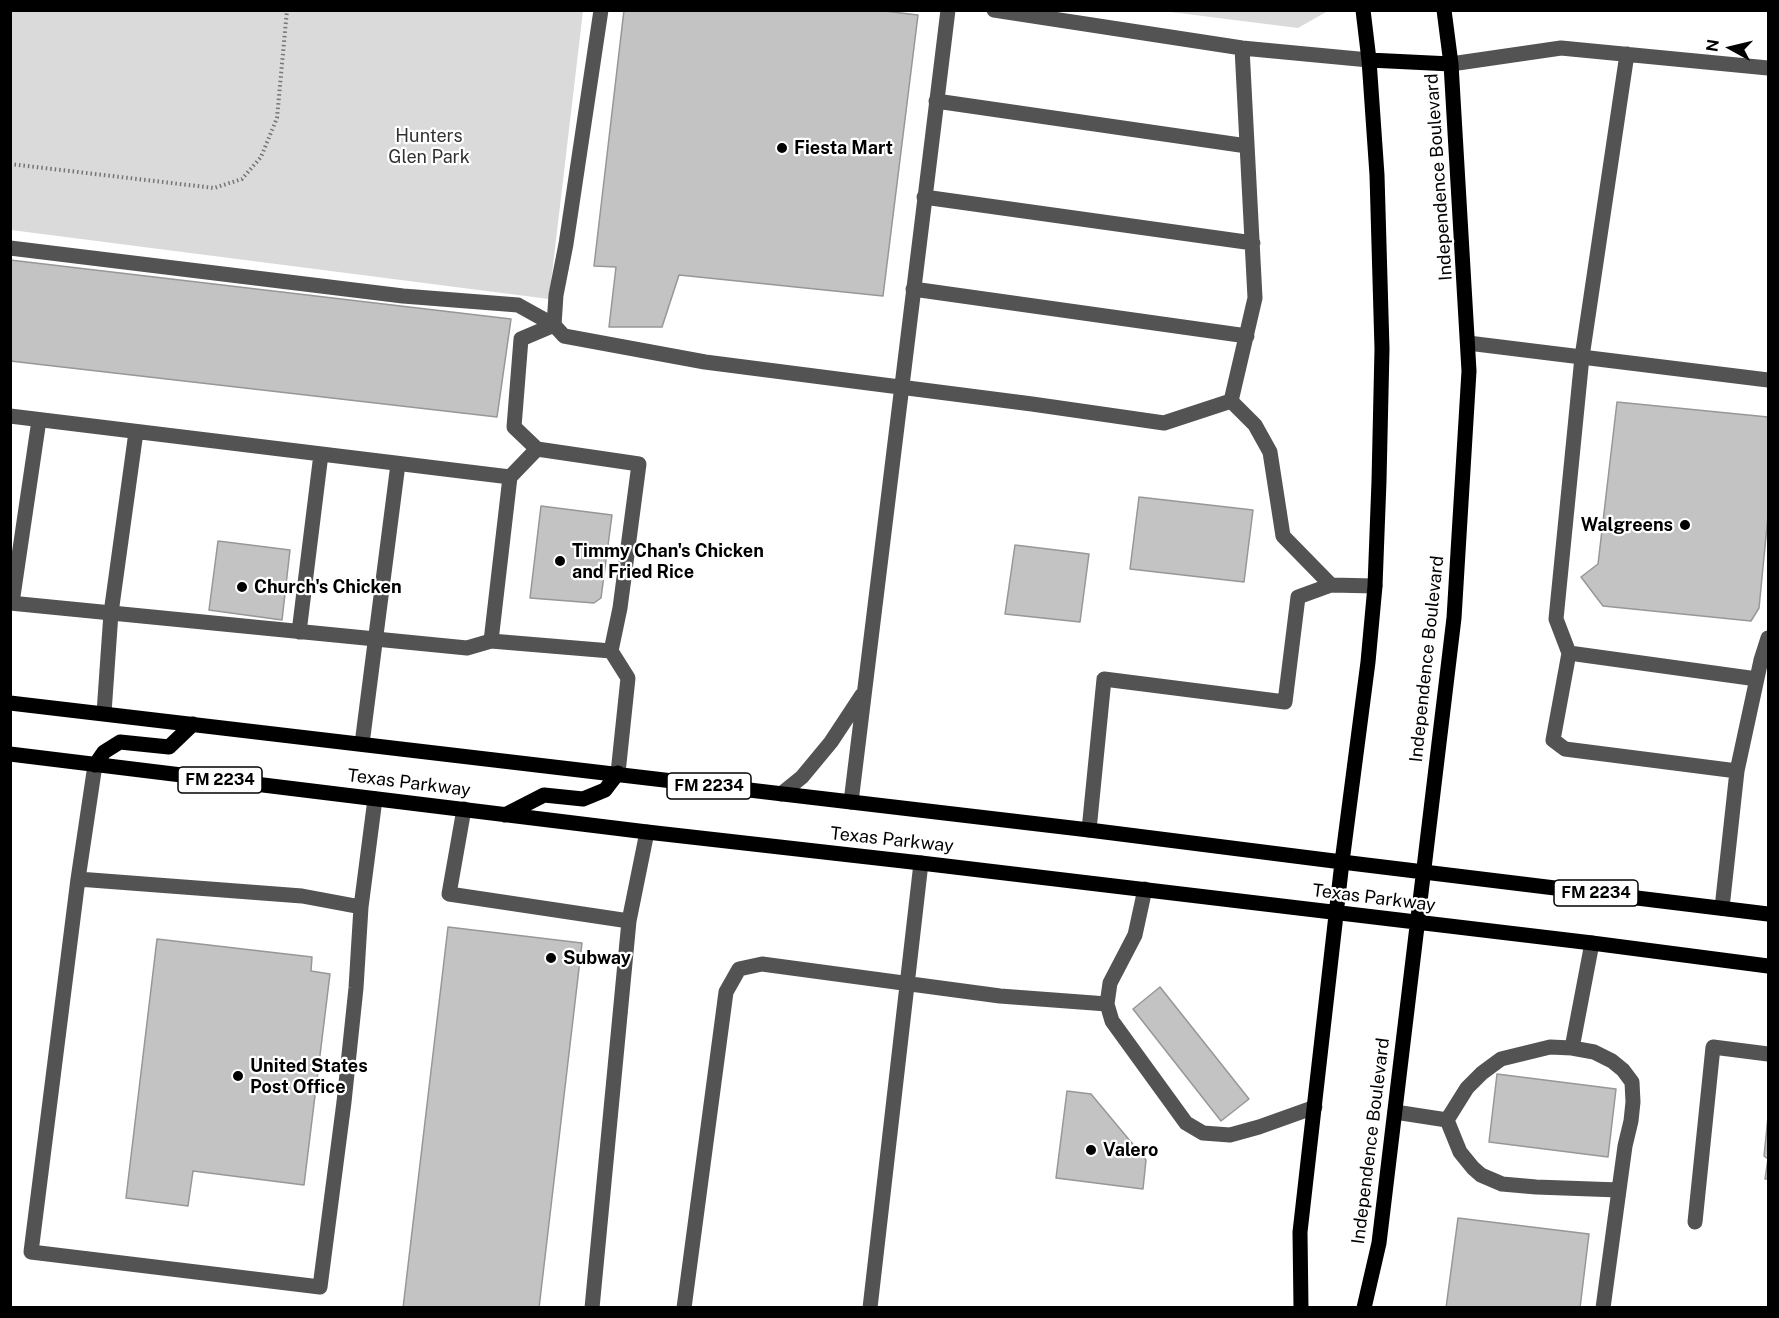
<!DOCTYPE html>
<html>
<head>
<meta charset="utf-8">
<style>
	body { margin:0 }
	#map { position:relative; width:1779px; height:1318px; overflow:hidden; background:#fff; font-family:"Public Sans",sans-serif }
	canvas { display:block }
	.frame { position:absolute; inset:0; border:12px solid #000; pointer-events:none }
	.north { position:absolute; left:1701px; top:18px; width:60px; height:60px; -webkit-text-stroke:4px #fff; paint-order:stroke; rotate:278deg; font-size:16px; font-weight:700; line-height:24px; text-align:center; color:#000 }
	.north::after { content:''; display:block; margin:auto; width:21px; height:27px; background:#000; clip-path:polygon(50% 0,100% 100%,50% 72%,0 100%) }
</style>
</head>
<body>
<div id="map">
<canvas width="1779" height="1318"></canvas>
<div class="frame"></div>
<div class="north">N</div>
</div>
<script>
const ctx = document.querySelector('canvas').getContext('2d');
ctx.lineJoin = 'round';
function fill(path, color) { ctx.fillStyle = color; ctx.fill(path, 'evenodd'); }
const toPath = rows => new Path2D(rows.map(r => 'M' + r).join(''));
function strokePath(path, color, width, dash) { ctx.strokeStyle = color; ctx.lineWidth = width; ctx.lineCap = dash ? 'butt' : 'round'; ctx.setLineDash(dash || []); ctx.stroke(path); }
function label(font, color, halo, rows, align = 'center') {
  ctx.font = font + ' "Public Sans",sans-serif'; ctx.lineWidth = 4.5; ctx.setLineDash([]); ctx.textBaseline = 'middle'; ctx.strokeStyle = halo; ctx.fillStyle = color; for (const [text, x, y, turn = 0] of rows) {
    ctx.save(); ctx.translate(x, y); ctx.rotate((+turn || 0) * Math.PI / 180); ctx.textAlign = isNaN(turn) ? turn : align; if (halo) ctx.strokeText(text, 0, 0); ctx.fillText(text, 0, 0); ctx.restore();
  }
}
const green = toPath([
	[11,11,583,11,549,299,11,230],
	[1163,11,1328,10,1328,11,1298,28]
]);
const building = toPath([
	[624,10,876,10,918,15,883,296,679,275,662,327,609,327,616,267,594,266,624,10],
	[10,260,511,319,497,417,10,361,10,260],
	[1617,402,1768,417,1768,516,1759,608,1751,621,1603,606,1581,577,1598,564,1617,402],
	[1139,497,1253,510,1244,582,1130,569,1139,497],
	[541,506,612,515,601,598,594,603,530,598,541,506],
	[218,541,290,550,282,620,209,610,218,541],
	[1015,545,1089,554,1080,622,1005,614,1015,545],
	[448,927,582,943,539,1308,403,1308,448,927],
	[157,939,312,957,311,971,330,974,304,1185,193,1171,188,1206,126,1198,157,939],
	[1160,987,1249,1099,1221,1121,1133,1009,1160,987],
	[1497,1074,1616,1089,1608,1157,1489,1142,1497,1074],
	[1067,1091,1091,1094,1146,1160,1143,1189,1056,1178,1067,1091],
	[1768,1117,1768,1179,1765,1179,1768,1159,1764,1156,1768,1117],
	[1458,1218,1589,1234,1580,1308,1446,1308,1458,1218]
]);
const path = toPath([
	[10,164,214,188,242,179,261,157,277,118,287,10]
]);
const minor = toPath([
	[601,10,566,244,556,295,554,325,564,336,705,362,1032,404,1164,423,1231,401,1255,425,1270,452,1283,536,1331,585,1375,586],
	[994,10,1242,48,1369,60],
	[1627,54,1582,357,1556,619,1569,653,1757,679],
	[1451,64,1561,48,1768,68],
	[936,101,1247,146],
	[924,197,1253,243],
	[10,248,403,296,518,305,554,325],
	[913,289,1247,336],
	[554,325,521,339,514,427,537,449,639,464,620,608,611,651,628,678,618,773],
	[1468,343,1768,380],
	[1231,401,1255,298,1242,48],
	[10,416,510,477,537,449],
	[510,477,491,641,611,651],
	[10,603,467,648,491,641],
	[12,603,39,420],
	[299,632,321,454],
	[1569,653,1553,740,1565,749,1737,771],
	[104,713,111,613,136,432],
	[362,744,398,464],
	[95,765,78,879,31,1252,320,1287,344,1102,356,988,361,907,375,799],
	[781,794,802,777,831,742,862,695],
	[851,802,948,10],
	[464,809,449,894,629,921,647,832],
	[1089,830,1104,679,1285,702,1298,597,1331,585],
	[78,879,302,896,361,907],
	[1145,889,1135,935,1110,983,1107,1004,1112,1021,1186,1123,1203,1133,1230,1135,1259,1127,1315,1107],
	[1722,908,1737,771,1761,660,1768,638],
	[1592,943,1572,1048,1550,1047,1501,1059,1482,1073,1467,1088,1447,1120,1460,1152,1473,1168,1481,1175,1502,1184,1536,1187,1619,1190,1603,1308],
	[1572,1048,1594,1052,1612,1061,1623,1070,1632,1082,1633,1102,1631,1121,1625,1146,1619,1190],
	[1395,1112,1447,1120],
	[1695,1222,1713,1047,1768,1054],
	[592,1308,629,921],
	[684,1308,726,992,739,969,762,964,1000,996,1107,1004],
	[870,1308,921,863]
]);
const major = toPath([
	[1369,60,1451,64],
	[10,703,1089,830,1342,862,1768,914],
	[10,754,647,832,921,863,1592,943,1768,966],
	[95,765,104,752,120,742,169,747,193,724],
	[505,815,544,795,583,799,605,790,618,773],
	[1301,1308,1300,1232,1342,862,1368,662,1375,586,1379,481,1382,349,1377,175,1369,60,1363,10],
	[1364,1308,1379,1243,1454,618,1469,371,1451,64,1444,10]
]);
const markers = [
	[782,148,6,"#000"],
	[1685,525,6,"#000"],
	[560,561,6,"#000"],
	[242,587,6,"#000"],
	[551,958,6,"#000"],
	[238,1076,6,"#000"],
	[1091,1150,6,"#000"]
];
const shields = [
	[220,780,84],
	[709,786,84],
	[1596,893,84]
];
const shieldNames = [
	["FM 2234",220,780],
	["FM 2234",709,786],
	["FM 2234",1596,893]
];
const parkNames = [
	["Hunters",429,136],
	["Glen Park",429,157]
];
const poiNames = [
	["Fiesta Mart",794,148],
	["Walgreens",1673,525,"right"],
	["Timmy Chan's Chicken",572,551],
	["and Fried Rice",572,572],
	["Church's Chicken",254,587],
	["Subway",563,958],
	["United States",250,1066],
	["Post Office",250,1087],
	["Valero",1103,1150]
];
const streetNames = [
	["Independence Boulevard",1439,177,-94],
	["Independence Boulevard",1427,659,-84],
	["Texas Parkway",409,783,7],
	["Texas Parkway",892,840,6],
	["Texas Parkway",1374,898,7],
	["Independence Boulevard",1371,1141,-83]
];
fill(green, '#dadada');
fill(building, '#c3c3c3');
strokePath(building, '#979797', 1.5);
strokePath(path, '#757575', 4, [1.5, 3]);
strokePath(minor, '#535353', 15);
strokePath(major, '#000', 15);
for (const [x, y, r, color] of markers) { const dot = new Path2D(); dot.arc(x, y, r, 0, 2 * Math.PI); ctx.fillStyle = color; ctx.fill(dot); strokePath(dot, '#fff', 2); }
for (const [x, y, w] of shields) { const box = new Path2D(); box.roundRect(x - w / 2, y - 13, w, 26, 4.5); ctx.fillStyle = '#fff'; ctx.fill(box); strokePath(box, '#000', 1.5); }
label('bold 16px', '#000', null, shieldNames);
label('18px', '#313131', '#fff', parkNames);
label('bold 18px', '#000', '#fff', poiNames, 'left');
label('18px', '#000', '#fff', streetNames);
</script>
</body>
</html>
